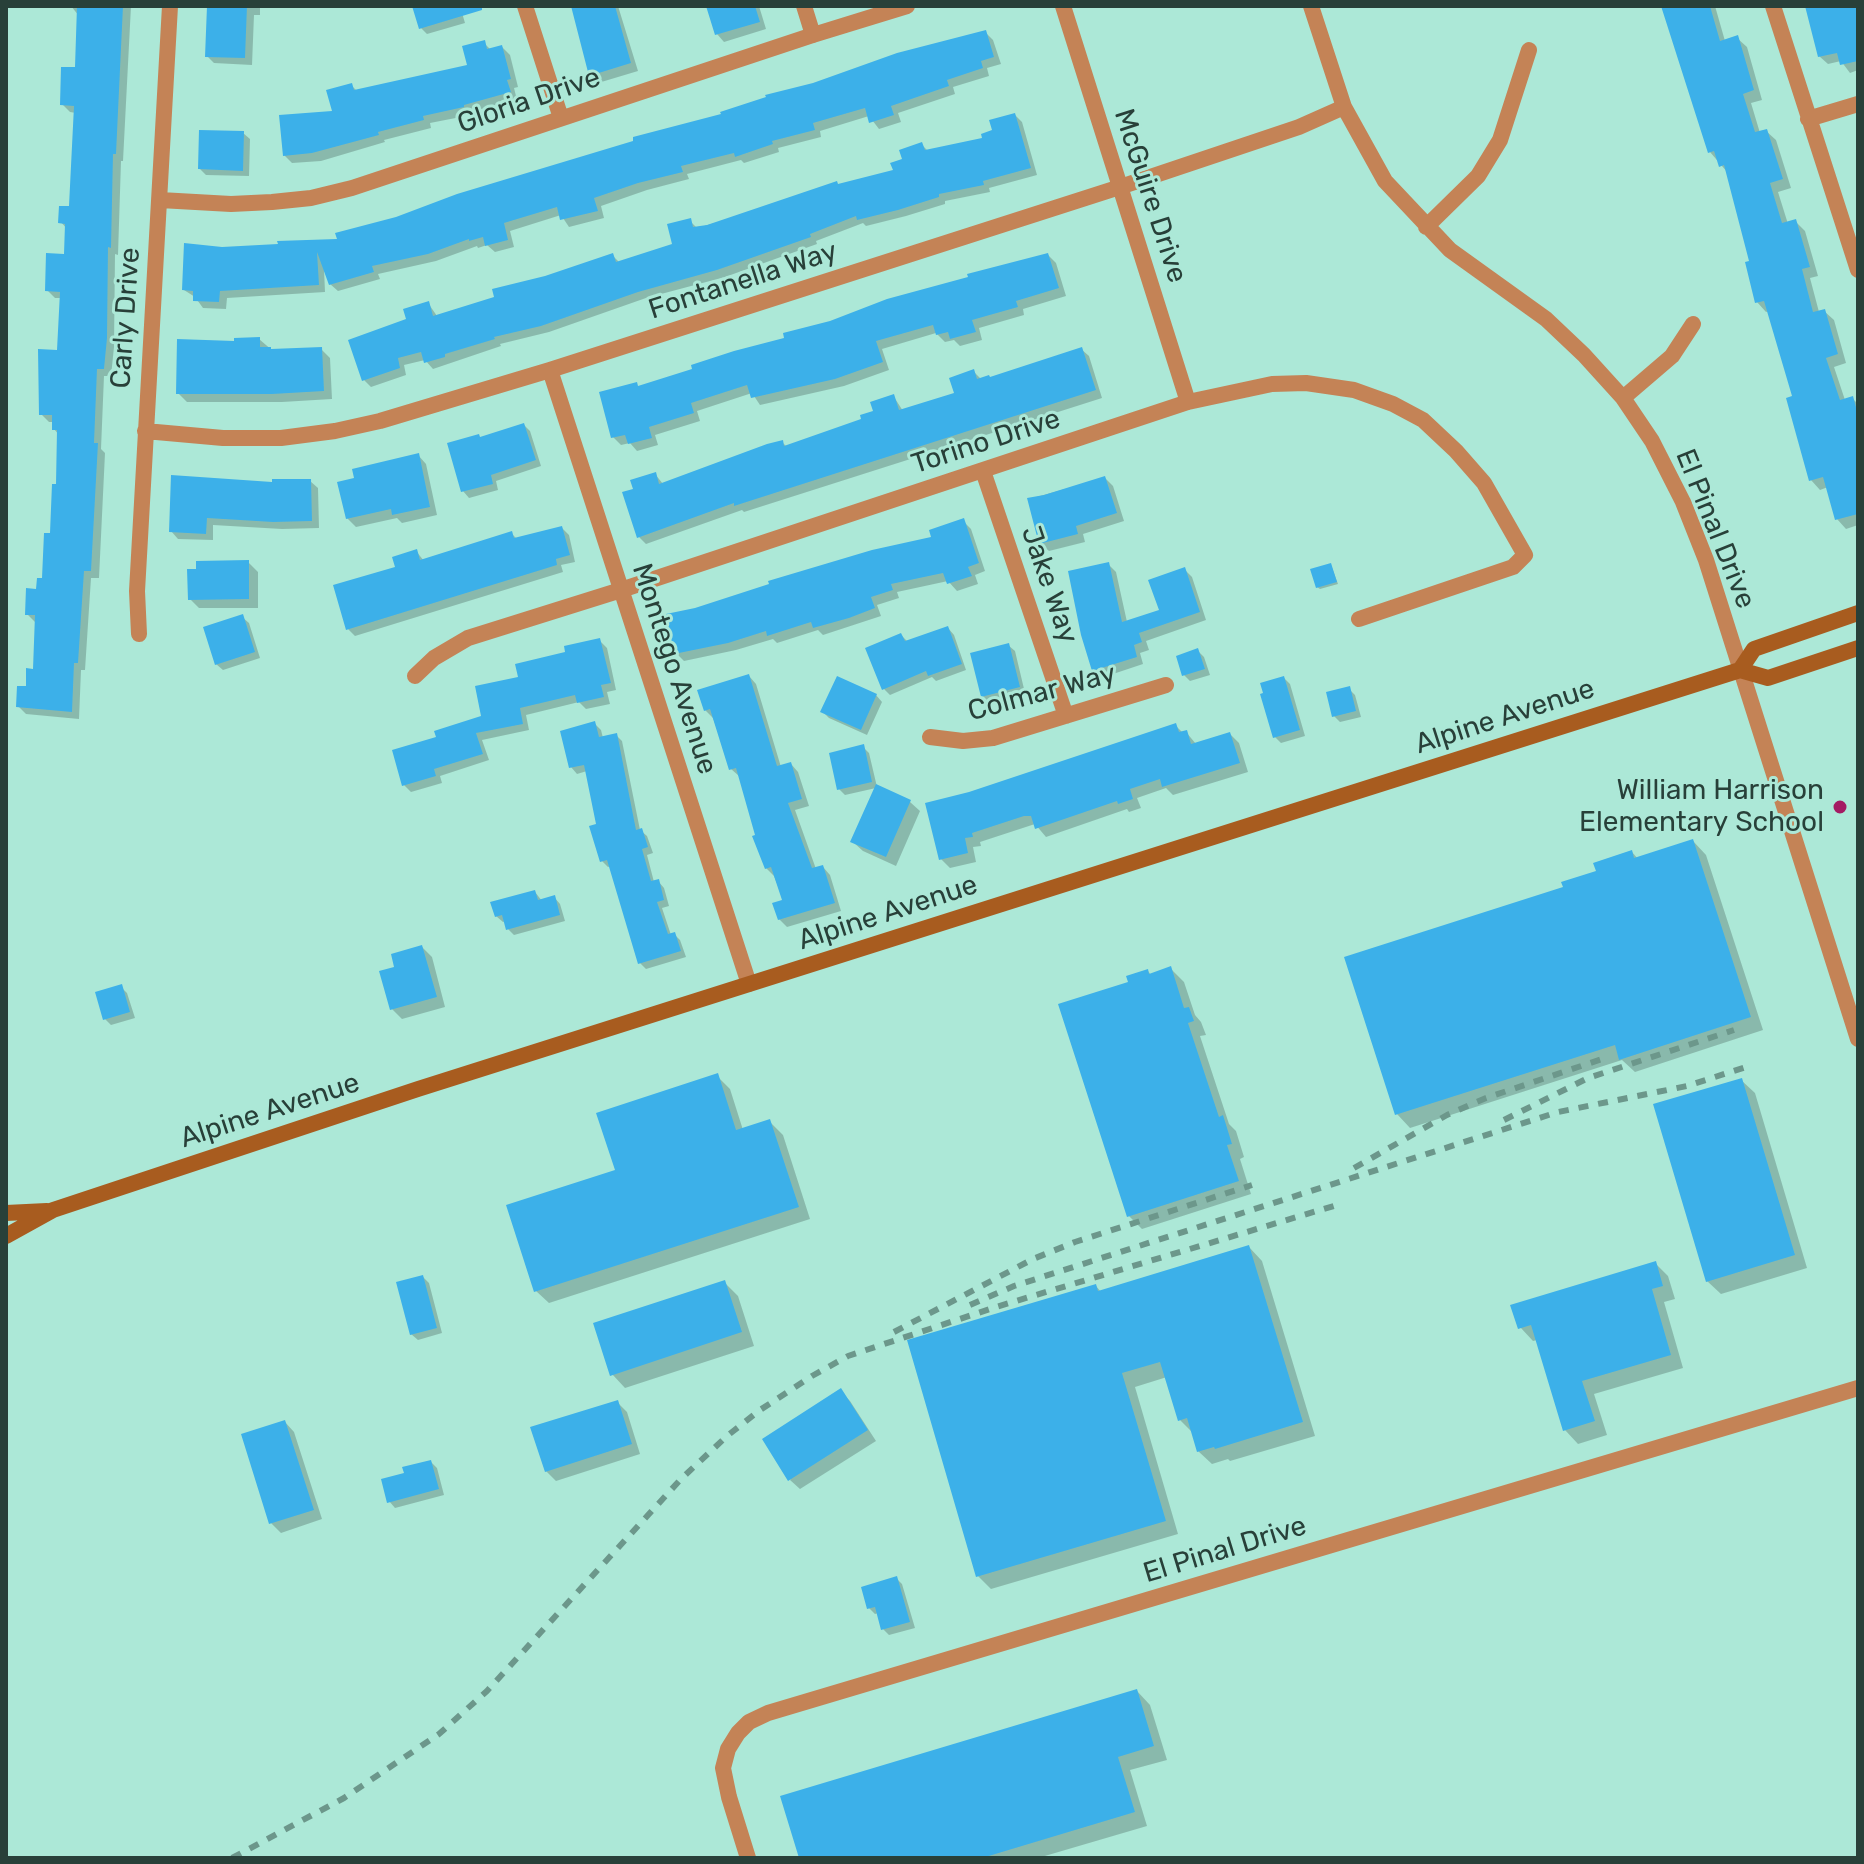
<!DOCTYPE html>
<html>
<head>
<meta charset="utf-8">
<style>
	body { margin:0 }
	#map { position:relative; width:1864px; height:1864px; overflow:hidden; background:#ace8d7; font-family:Rubik,sans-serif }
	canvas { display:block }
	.frame { position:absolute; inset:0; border:8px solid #284039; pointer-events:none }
</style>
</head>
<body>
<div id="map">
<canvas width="1864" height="1864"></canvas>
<div class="frame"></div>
</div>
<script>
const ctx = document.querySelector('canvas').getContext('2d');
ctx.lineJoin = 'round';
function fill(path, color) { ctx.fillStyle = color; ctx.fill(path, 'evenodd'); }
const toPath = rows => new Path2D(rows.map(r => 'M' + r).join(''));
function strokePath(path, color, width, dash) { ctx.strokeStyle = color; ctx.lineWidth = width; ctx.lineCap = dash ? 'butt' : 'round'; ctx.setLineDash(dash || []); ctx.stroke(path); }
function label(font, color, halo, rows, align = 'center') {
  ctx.font = font + ' Rubik,sans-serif'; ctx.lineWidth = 6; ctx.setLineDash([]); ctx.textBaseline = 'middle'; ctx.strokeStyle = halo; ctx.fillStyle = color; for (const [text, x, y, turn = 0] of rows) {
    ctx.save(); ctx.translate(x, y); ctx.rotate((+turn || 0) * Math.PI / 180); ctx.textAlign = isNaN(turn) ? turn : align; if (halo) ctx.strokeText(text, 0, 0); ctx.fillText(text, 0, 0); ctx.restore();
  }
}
const shadow = toPath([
	[71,6,131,6,123,161,121,161,118,255,115,254,114,347,111,376,104,376,101,449,105,453,99,578,91,578,85,670,81,670,79,719,26,714,18,706,35,671,35,622,27,614,44,580,58,487,59,435,54,429,54,422,49,422,41,414,59,352,61,298,55,298,47,290,66,256,67,229,61,222,71,208,76,113,70,112,62,104,77,69,79,16],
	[209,6,260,6,260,15,254,15,252,65,214,63,207,56],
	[414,6,460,6,465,23,427,34,421,28],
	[573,6,618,6,638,71,598,83,590,75],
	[708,6,759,6,766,29,724,42,717,34],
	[1664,6,1715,6,1725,41,1737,38,1747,47,1762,100,1751,103,1760,133,1766,131,1776,140,1791,188,1778,192,1788,224,1796,222,1805,231,1818,276,1810,278,1819,312,1824,311,1834,320,1846,363,1834,367,1845,400,1852,398,1858,404,1858,525,1846,529,1837,519,1828,487,1820,490,1811,480,1794,397,1769,311,1766,312,1757,302,1751,263,1728,173,1710,152],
	[1818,6,1858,6,1858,70,1850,73,1841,61,1828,64,1819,56],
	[985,32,993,40,1001,64,987,68,989,76,953,87,955,94,898,113,901,122,879,129,869,116,820,131,821,137,778,148,779,152,744,163,741,160,687,174,689,179,647,190,601,206,604,218,569,227,561,215,510,231,514,247,495,252,487,245,478,248,477,246,436,261,378,274,380,279,338,291,330,284,324,269,325,292,227,298,226,309,203,308,195,297,184,290,221,249,339,241,396,219],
	[484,43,491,50,502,47,510,55,518,87,514,88,517,100,470,112,471,115,430,123,431,128,384,140,385,142,321,161,292,163,284,155,335,113,351,85,358,92,469,67],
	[1015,115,1022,122,1037,175,989,188,990,192,945,201,945,204,906,216,866,226,863,223,816,241,817,244,725,277,646,298,549,332,500,344,501,346,433,369,425,360,404,365,406,375,371,387,364,380,409,321,428,303,437,316,496,298,545,278,612,255,620,263,674,246,690,221,697,228,895,172,922,145,929,152,985,140],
	[243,133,250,139,249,176,206,175,200,169],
	[1048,255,1056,263,1066,296,1023,309,1024,315,979,328,982,340,960,346,954,340,945,342,936,333,882,349,889,370,844,386,760,405,752,393,697,411,700,421,655,435,658,445,637,451,630,443,621,445,613,437,640,388],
	[259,339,273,351,321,349,330,358,332,399,282,402,187,402,178,393,236,343],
	[1081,349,1089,356,1102,398,744,512,742,510,646,544,639,537,636,490,655,474,663,484,782,442,787,447,863,420,894,397,903,411,957,394,973,371,981,379,991,379],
	[524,425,530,431,541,466,496,481,498,490,469,498,463,491,481,439],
	[418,455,426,464,437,515,402,523,397,518,356,527,347,518],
	[1105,478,1113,486,1124,521,1083,534,1085,542,1049,551,1040,543,1029,499],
	[310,481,318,488,319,528,282,529,213,525,213,540,178,539,171,531,274,484],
	[963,521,971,529,985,571,975,575,978,584,957,591,948,581,897,592,899,598,877,605,881,616,823,635,818,630,777,643,773,639,736,650,684,661,676,653,696,610,934,538],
	[562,528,569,535,575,562,561,565,563,572,355,636,348,629,397,568,416,551,424,561,511,533,517,539],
	[248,562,258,572,258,608,199,608,190,599],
	[1108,564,1116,572,1127,622,1161,611,1184,569,1192,577,1206,620,1146,641,1149,650,1140,653,1143,664,1101,678,1094,670],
	[1331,565,1338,584,1320,589,1317,587],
	[242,617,249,623,260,658,223,670,216,664],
	[948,628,954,635,966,670,936,681,932,677,890,695,884,689,901,635,908,642],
	[600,641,607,648,616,690,607,692,610,704,586,709,579,702,526,715,529,730,482,740,489,760,440,776,442,783,411,792,404,785,439,738,484,717,521,679,568,653],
	[1008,645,1015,651,1025,693,989,702,983,696],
	[1198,651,1204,657,1210,675,1190,681,1184,675],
	[749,676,756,684,781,767,791,764,798,772,809,806,795,810,816,869,823,867,830,875,841,911,787,927,779,919,784,901,774,876,766,868,739,776,731,769,713,718,705,710],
	[1284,678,1290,684,1305,736,1281,743,1275,737,1266,694],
	[1349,689,1355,695,1361,717,1340,722,1334,716],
	[876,695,882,702,867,735,829,718,823,712],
	[595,724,601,730,603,738,616,735,622,741,640,830,647,836,653,853,647,855,654,882,658,881,664,888,669,906,662,908,671,935,674,934,680,940,686,957,646,969,640,963,611,866,608,867,602,861,598,825,587,771,577,774,571,767],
	[1175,725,1183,733,1186,732,1196,744,1230,734,1239,743,1248,772,1173,795,1166,788,1137,798,1141,808,1129,812,1127,809,1046,837,1035,824,980,842,981,846,973,847,976,862,950,868,941,859,970,794],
	[863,747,869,753,877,787,910,802,920,811,896,866,863,851,853,842,876,788,845,795,839,789],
	[1693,841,1706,855,1763,1030,1635,1072,1622,1060,1410,1128,1397,1114,1566,889,1632,852,1638,859],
	[535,892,542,901,554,897,560,904,565,921,514,935,508,929,506,921,503,922,496,916],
	[422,947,432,957,445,1007,402,1019,392,1009,396,969],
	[1171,969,1184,982,1195,1015,1201,1022,1206,1035,1200,1036,1229,1124,1236,1131,1244,1157,1240,1159,1251,1194,1142,1229,1129,1216,1148,971,1151,975],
	[121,987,127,993,135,1018,111,1025,105,1019],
	[717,1076,730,1089,743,1130,770,1122,783,1135,810,1219,549,1303,536,1291,617,1171],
	[1741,1080,1755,1093,1807,1268,1721,1294,1707,1281],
	[1249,1247,1262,1261,1315,1436,1230,1461,1228,1459,1212,1464,1198,1451,1193,1433,1180,1420,1167,1377,1135,1387,1178,1534,991,1589,978,1576,1096,1286,1101,1292],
	[1655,1263,1668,1276,1675,1299,1664,1302,1683,1368,1594,1394,1607,1435,1578,1444,1565,1430,1537,1340,1533,1341,1520,1327],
	[423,1277,429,1283,442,1333,418,1340,411,1334],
	[724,1282,738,1296,754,1346,625,1388,612,1374],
	[840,1391,850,1401,876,1441,800,1489,790,1480],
	[617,1402,627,1412,640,1454,556,1481,546,1471],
	[285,1422,294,1432,322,1519,281,1533,271,1523],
	[431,1462,437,1468,444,1495,395,1508,389,1501],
	[896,1578,902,1584,915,1628,889,1635,883,1629,879,1613,875,1614,869,1608],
	[1137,1691,1150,1705,1167,1760,1130,1770,1147,1826,1038,1858,801,1858]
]);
const building = toPath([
	[77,6,123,6,116,154,113,154,111,248,108,247,107,338,104,369,97,369,94,443,98,443,91,571,84,571,78,663,74,663,72,712,16,707,17,686,26,686,26,668,33,669,35,615,25,615,26,588,36,589,37,578,42,578,44,533,50,533,52,484,56,484,57,430,52,430,52,415,39,415,38,349,57,350,60,292,45,291,46,253,64,254,65,224,58,223,59,206,69,206,74,106,60,105,61,67,75,67],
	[207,6,247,6,245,58,205,57],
	[412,6,482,6,482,10,419,29],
	[571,6,615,6,631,63,589,76],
	[706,6,755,6,760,22,715,35],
	[1661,6,1710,6,1720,41,1738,35,1754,90,1743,94,1755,132,1767,129,1783,179,1770,183,1782,223,1796,219,1810,267,1802,269,1813,312,1825,309,1838,354,1826,358,1840,400,1853,396,1858,415,1858,514,1835,520,1823,477,1809,481,1786,398,1792,396,1764,301,1755,303,1745,262,1749,261,1724,165,1719,167,1714,151,1708,153],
	[1805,6,1858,6,1858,61,1840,65,1837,53,1818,57],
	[986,30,994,57,981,61,983,68,947,80,949,86,891,106,894,115,869,123,865,108,813,123,815,130,772,141,773,144,735,157,734,153,681,166,683,172,638,183,594,198,598,211,560,220,557,207,504,223,508,240,485,246,483,237,469,241,469,239,428,254,372,266,374,272,329,285,317,252,319,285,220,291,219,302,193,301,193,291,182,290,184,243,222,247,278,244,277,241,337,239,335,233,396,217,457,194,633,141,633,137,721,114,720,112,766,97,765,95,813,83,897,53],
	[485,40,487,49,502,45,511,79,507,80,511,92,464,105,464,107,423,116,424,120,378,132,379,135,312,153,283,156,279,115,332,111,326,90,352,83,354,90,467,65,462,46],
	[1015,113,1031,168,983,181,984,185,939,194,939,197,898,210,857,220,856,216,810,234,811,237,717,270,638,292,541,326,494,337,495,339,445,354,445,357,424,363,421,352,398,358,400,368,362,381,348,340,406,319,403,309,429,301,433,316,494,297,492,289,545,276,613,253,616,262,672,244,667,224,691,218,693,227,707,225,837,181,838,184,893,170,890,163,902,159,899,150,922,142,925,150,982,138,981,134,992,130,989,120],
	[199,130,244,131,243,171,198,169],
	[1048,253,1059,288,1016,301,1018,307,972,320,976,332,950,339,948,332,936,335,933,325,876,341,883,362,835,379,751,398,747,385,691,403,694,413,649,427,652,438,628,444,625,435,611,438,599,392,637,382,638,386,692,369,691,365,734,351,784,338,783,333,830,321,887,299,968,277,967,274],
	[260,337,260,347,271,347,271,349,322,347,324,391,272,394,176,394,177,339,234,341,234,338],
	[1082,347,1096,390,734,506,734,503,637,538,622,492,633,489,630,480,656,472,659,484,767,444,783,440,784,446,861,419,860,415,873,411,870,402,894,394,899,410,954,393,949,378,974,369,977,379,989,375,990,377],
	[524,423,536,460,491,475,493,484,461,492,447,443,479,434,480,437],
	[419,453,430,507,392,515,391,509,346,519,337,482,354,478,352,469],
	[171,475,272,482,272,479,311,479,312,521,273,522,207,518,206,534,169,532],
	[1105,476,1117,513,1076,526,1078,534,1039,544,1027,498,1044,495],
	[964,518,979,563,968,567,972,576,947,584,943,573,891,584,893,590,871,597,875,608,849,618,813,628,811,622,767,636,766,631,728,643,674,654,666,614,695,608,769,584,768,581,872,550,931,537,929,530],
	[562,526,570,555,556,559,557,565,346,630,333,585,395,567,392,557,417,549,420,560,512,531,514,538],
	[249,560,249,599,188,600,187,569,196,569,196,561],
	[1109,562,1122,622,1159,610,1148,580,1185,567,1200,612,1139,633,1142,642,1134,645,1137,657,1092,671,1081,635,1068,571],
	[1331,563,1337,582,1316,588,1310,569],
	[243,614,255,652,215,665,203,627],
	[948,626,962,664,928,676,926,671,882,690,865,648,901,633,905,641],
	[600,638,611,683,601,685,604,697,577,703,575,695,520,708,523,724,476,733,483,754,434,769,436,776,402,786,392,750,436,737,434,731,481,716,475,686,518,677,515,664,565,652,564,646],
	[1009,643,1020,687,981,697,970,653],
	[1198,648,1205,669,1182,676,1176,656],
	[749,674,777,766,791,762,802,799,788,803,812,868,823,865,835,903,778,920,772,903,782,900,771,867,765,869,752,836,755,835,736,768,729,770,710,709,704,711,697,690],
	[837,676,877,694,861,730,820,712],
	[1284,676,1300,730,1273,738,1260,694,1263,693,1260,683],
	[1350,686,1356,711,1332,717,1326,692],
	[595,721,599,737,617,733,636,830,642,828,648,847,642,849,651,881,659,879,664,900,657,902,668,934,675,932,681,951,638,964,607,860,600,862,589,826,596,824,584,765,569,768,560,731],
	[1176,723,1179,732,1187,730,1191,744,1230,732,1240,763,1162,787,1160,779,1130,789,1133,799,1118,804,1117,801,1035,829,1031,816,1024,816,972,833,973,837,965,838,968,853,939,860,925,803,969,792],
	[864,744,872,782,837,790,829,753],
	[876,784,911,800,886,857,850,842],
	[1693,839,1751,1017,1619,1060,1615,1045,1395,1115,1344,957,1563,887,1561,882,1596,871,1593,863,1632,850,1634,858],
	[535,890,538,900,555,895,560,915,506,930,502,915,495,917,490,902],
	[422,945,437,997,390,1010,379,971,394,967,391,954],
	[1171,966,1184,1008,1189,1007,1194,1021,1188,1023,1219,1117,1223,1115,1232,1144,1227,1145,1239,1181,1127,1217,1058,1004,1128,982,1126,976,1148,969,1149,974],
	[122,984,130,1012,103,1020,95,992],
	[718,1073,736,1130,770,1119,799,1207,534,1292,506,1205,615,1170,596,1113],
	[1742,1078,1795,1255,1706,1282,1653,1104],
	[1249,1245,1303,1422,1215,1449,1214,1447,1197,1452,1187,1418,1178,1421,1160,1362,1122,1373,1166,1521,976,1577,907,1340,1096,1284,1098,1291],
	[1656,1261,1663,1286,1652,1289,1671,1355,1582,1381,1595,1421,1563,1431,1531,1325,1518,1329,1510,1305],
	[423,1275,437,1328,410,1335,396,1282],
	[725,1280,742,1332,610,1376,593,1323],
	[841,1388,868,1430,788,1481,762,1439],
	[618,1400,632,1444,545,1472,530,1427],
	[285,1420,314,1510,269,1524,241,1434],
	[431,1460,439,1489,387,1503,381,1479,404,1473,402,1467],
	[897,1576,910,1622,881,1630,875,1607,867,1609,861,1587],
	[1137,1689,1154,1746,1118,1757,1135,1812,982,1858,799,1858,780,1796]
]);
const street = toPath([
	[525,6,561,118],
	[804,6,813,35],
	[1063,6,1188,402],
	[1311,6,1344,107,1385,181,1450,250,1546,319,1584,355,1623,398,1652,441,1683,502,1706,560,1858,1039],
	[1773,6,1858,270],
	[1808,119,1858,104],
	[160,200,231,204,272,202,311,198,352,188,813,35,907,6],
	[1426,227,1478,176,1500,140,1529,50],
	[550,370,749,984],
	[1623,398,1672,356,1693,324],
	[145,431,223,438,281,438,335,431,380,421,550,370,1120,187,1299,127,1344,107],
	[983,471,1066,716],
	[139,634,137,591,170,6],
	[415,676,434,658,468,638,621,590,1188,402,1272,384,1306,383,1354,390,1393,404,1423,420,1456,451,1484,483,1525,555,1513,567,1359,619],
	[930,737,963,741,993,738,1166,685],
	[748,1858,729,1797,723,1768,728,1749,738,1733,749,1722,768,1713,1858,1388]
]);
const secondary = toPath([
	[1740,670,1754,649,1858,613],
	[6,1213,47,1211],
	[6,1236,53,1210,418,1089,1740,670,1768,678,1858,648]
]);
const rail = toPath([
	[1504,1120,1588,1078,1734,1030],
	[1354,1168,1447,1115,1486,1098,1602,1059],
	[970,1305,1014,1286,1558,1112,1687,1086,1746,1067],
	[894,1332,1033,1259,1075,1242,1252,1185],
	[232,1858,344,1798,439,1734,487,1691,681,1479,727,1436,760,1410,812,1376,848,1356,996,1307,1337,1205]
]);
const markers = [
	[1840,807,8,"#a41b63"]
];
const streetNames = [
	["Gloria Drive",529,101,-19],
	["McGuire Drive",1150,196,72],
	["Fontanella Way",743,281,-18],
	["Carly Drive",126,318,-86],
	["Torino Drive",986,442,-18],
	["El Pinal Drive",1715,529,68],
	["Jake Way",1049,585,71],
	["Montego Avenue",674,669,72],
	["Colmar Way",1042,693,-15],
	["Alpine Avenue",1505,717,-18],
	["Alpine Avenue",888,913,-18],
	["Alpine Avenue",270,1111,-18],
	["El Pinal Drive",1225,1550,-17]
];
const poiNames = [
	["William Harrison",1824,791],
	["Elementary School",1824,823]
];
fill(shadow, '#0003');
fill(building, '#3cb0e9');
strokePath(street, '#c48356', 16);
strokePath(secondary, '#a85c1f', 16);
strokePath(rail, '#6c978b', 6, [10, 10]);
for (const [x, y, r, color] of markers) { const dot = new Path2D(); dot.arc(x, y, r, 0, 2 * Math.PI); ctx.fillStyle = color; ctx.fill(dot); strokePath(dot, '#ace8d7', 3); }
label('28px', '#284039', '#ace8d7', streetNames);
label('28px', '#284039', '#ace8d7', poiNames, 'right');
</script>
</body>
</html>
